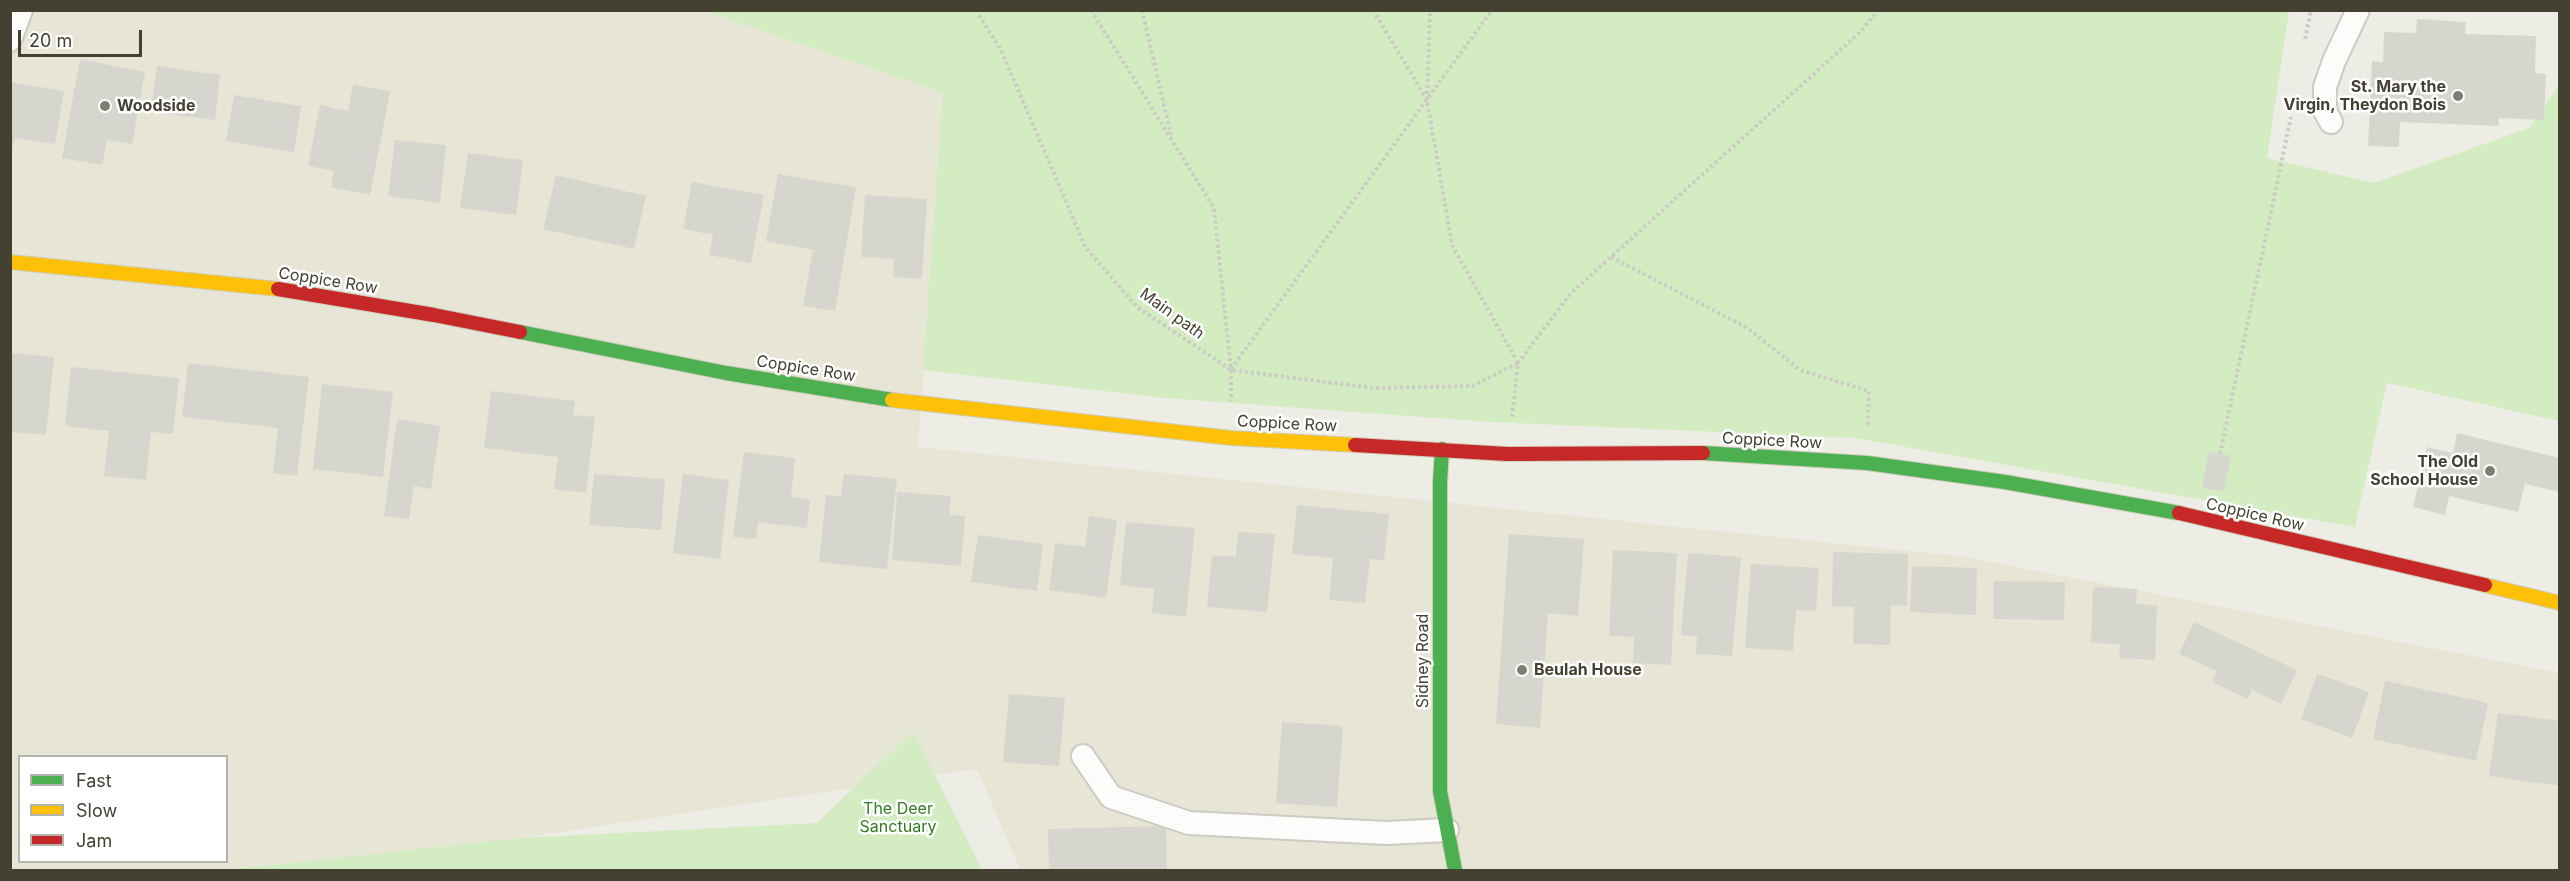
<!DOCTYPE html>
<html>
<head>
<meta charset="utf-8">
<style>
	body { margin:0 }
	#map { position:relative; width:2570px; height:881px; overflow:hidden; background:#eeede5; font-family:Inter,sans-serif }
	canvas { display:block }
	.frame { position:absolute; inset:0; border:12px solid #444032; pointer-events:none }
	.legend { position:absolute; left:18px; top:755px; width:210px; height:108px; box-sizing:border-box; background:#fff; border:2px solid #b4b3ad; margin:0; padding:8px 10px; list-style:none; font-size:18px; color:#444032 }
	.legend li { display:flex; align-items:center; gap:12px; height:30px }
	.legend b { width:30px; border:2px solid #b4b3ad }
	.scale { position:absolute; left:18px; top:30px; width:124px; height:27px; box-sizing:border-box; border:3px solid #444032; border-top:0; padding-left:8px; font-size:18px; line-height:21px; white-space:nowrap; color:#444032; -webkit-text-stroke:4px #fff; paint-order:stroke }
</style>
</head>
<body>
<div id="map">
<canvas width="2570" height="881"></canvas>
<div class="frame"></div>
<ul class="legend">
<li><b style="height:8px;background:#4caf50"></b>Fast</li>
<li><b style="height:8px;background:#ffc107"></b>Slow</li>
<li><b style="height:8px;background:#c62828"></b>Jam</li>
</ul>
<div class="scale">20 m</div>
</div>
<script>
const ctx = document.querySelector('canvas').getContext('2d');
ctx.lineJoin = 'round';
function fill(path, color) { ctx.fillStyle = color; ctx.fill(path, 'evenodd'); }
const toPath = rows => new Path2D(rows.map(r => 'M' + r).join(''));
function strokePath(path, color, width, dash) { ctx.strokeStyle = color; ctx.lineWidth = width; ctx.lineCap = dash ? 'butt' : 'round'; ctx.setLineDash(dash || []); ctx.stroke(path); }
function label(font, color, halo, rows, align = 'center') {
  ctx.font = font + ' Inter,sans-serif'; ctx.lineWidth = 5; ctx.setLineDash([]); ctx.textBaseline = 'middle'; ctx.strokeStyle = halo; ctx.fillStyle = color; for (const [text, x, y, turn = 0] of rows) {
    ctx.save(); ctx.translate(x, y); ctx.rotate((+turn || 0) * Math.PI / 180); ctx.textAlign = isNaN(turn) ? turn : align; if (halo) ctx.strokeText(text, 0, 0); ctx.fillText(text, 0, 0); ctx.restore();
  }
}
const residential = toPath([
	[10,11,705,11,944,93,918,447,1966,557,2559,673,2559,870,1020,870,977,769,520,838,225,870,11,870],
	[20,756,226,756,226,862,20,862]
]);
const green = toPath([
	[705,11,2289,11,2267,158,2374,183,2529,128,2559,85,2559,421,2387,383,2355,527,1855,438,1490,422,1164,398,923,370,943,93],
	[913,731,982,870,225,870,520,838,817,823]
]);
const building = toPath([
	[2417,19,2466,22,2465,34,2536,36,2535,73,2546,74,2544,120,2499,118,2498,126,2400,122,2399,147,2368,146,2372,61,2383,62,2384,32,2416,33],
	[80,59,145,72,132,144,107,140,102,165,62,158],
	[157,66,220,75,215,120,151,112],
	[10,82,64,91,55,144,15,138,10,156],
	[353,84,390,92,370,195,331,187,334,171,308,166,320,105,348,111],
	[234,95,301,106,294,152,226,141],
	[395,140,446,145,440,203,388,196],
	[468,153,523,160,516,215,460,208],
	[778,174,856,187,835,311,803,306,813,250,766,241],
	[556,175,646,196,634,249,543,229],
	[692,182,764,195,751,263,709,255,713,235,683,229],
	[865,195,927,199,922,279,893,277,894,259,861,257],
	[10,353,54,357,46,435,10,432],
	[188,363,309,377,297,476,273,473,278,428,182,417],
	[71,367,179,378,173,434,151,432,146,480,104,476,109,431,65,426],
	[322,384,393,392,383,477,313,469],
	[491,391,575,401,573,415,595,417,586,493,554,489,558,457,484,448],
	[397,419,440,426,431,489,414,486,409,519,384,516],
	[2457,433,2560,458,2560,492,2525,484,2518,512,2449,496,2445,515,2413,507,2427,447,2453,453],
	[744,452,795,458,791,497,810,499,807,528,758,522,756,539,733,537],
	[2209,452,2231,456,2224,492,2202,488],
	[594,474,665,479,661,530,589,525],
	[683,474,729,480,720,559,673,553],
	[844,474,897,479,887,569,819,562,826,495,841,496],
	[897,492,951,496,949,515,965,516,961,566,892,560],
	[1297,505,1389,514,1384,560,1370,559,1365,603,1329,600,1333,558,1292,554],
	[1089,516,1117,520,1106,598,1049,590,1055,543,1085,547],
	[1126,522,1195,528,1186,617,1152,613,1154,589,1120,585],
	[1238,532,1275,534,1267,612,1207,607,1212,555,1236,557],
	[1509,534,1584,539,1578,616,1548,613,1540,728,1496,724],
	[978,535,1043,544,1037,591,971,582],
	[1613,550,1677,553,1671,665,1633,663,1634,637,1609,636],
	[1833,552,1908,554,1907,606,1891,605,1890,645,1853,644,1854,607,1832,606],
	[1688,553,1741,557,1732,656,1696,654,1697,636,1681,635],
	[1751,564,1819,568,1816,611,1796,610,1793,651,1745,648],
	[1912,566,1977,568,1976,615,1910,612],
	[1994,581,2065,582,2064,620,1993,619],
	[2093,587,2137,589,2136,604,2157,605,2155,660,2119,658,2120,644,2091,643],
	[2194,622,2297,670,2281,704,2252,690,2248,699,2212,682,2217,671,2179,654],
	[2317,674,2369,692,2352,738,2301,719],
	[2385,681,2488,703,2476,761,2373,739],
	[1009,694,1065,698,1059,766,1003,762],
	[2498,713,2560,721,2560,786,2489,776],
	[1282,722,1343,726,1337,807,1276,803],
	[1166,826,1167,870,1049,870,1048,829]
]);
const path = toPath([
	[976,10,1001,50,1086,248,1137,307,1231,370,1375,388,1473,386,1518,363],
	[1091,10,1214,208,1231,370,1231,401],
	[1142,10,1171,135],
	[1373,10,1427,100,1452,245,1518,363],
	[2305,39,2311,10],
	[1427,100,1430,10],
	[1611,257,1746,327,1800,370,1869,391,1868,426],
	[1231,369,1492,10],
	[1512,417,1518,363,1571,293,1857,35,1879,10],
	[2220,454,2291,117]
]);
const lane = toPath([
	[10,40,21,10],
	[2331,122,2325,111,2325,87,2334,61,2358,10],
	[1083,756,1111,797,1189,823,1387,833,1447,830]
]);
const fast = toPath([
	[520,332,726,373,892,400],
	[1442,449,1440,483,1440,791,1455,870],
	[1703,453,1867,463,2005,482,2179,513]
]);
const slow = toPath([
	[10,262,278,289],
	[892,400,1231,438,1355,445],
	[2485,585,2560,603]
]);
const jam = toPath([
	[278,289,434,315,520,332],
	[1355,445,1507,454,1703,453],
	[2179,513,2485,585]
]);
const markers = [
	[2458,96,6,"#807d71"],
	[105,106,6,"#807d71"],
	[2490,471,6,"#807d71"],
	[1522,670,6,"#807d71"]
];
const poiNames = [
	["St. Mary the",2446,87],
	["Virgin, Theydon Bois",2446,105],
	["Woodside",117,106,"left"],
	["The Old",2478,462],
	["School House",2478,480],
	["Beulah House",1534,670,"left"]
];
const streetNames = [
	["Coppice Row",328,281,9],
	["Main path",1172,314,36],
	["Coppice Row",806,369,9],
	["Coppice Row",1287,424,3],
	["Coppice Row",1772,441,3],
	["Coppice Row",2255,515,13],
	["Sidney Road",1423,661,-90]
];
const parkNames = [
	["The Deer",898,809],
	["Sanctuary",898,827]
];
fill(residential, '#e7e5d5');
fill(green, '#d4ecc2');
fill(building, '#d7d6ce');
strokePath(lane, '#cccbc3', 26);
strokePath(fast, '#ceccbb', 16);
strokePath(slow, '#ceccbb', 16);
strokePath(jam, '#ceccbb', 16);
strokePath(path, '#cdcbc5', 4, [3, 3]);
strokePath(lane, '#fcfcfb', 22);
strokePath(fast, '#4caf50', 14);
strokePath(slow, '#ffc107', 14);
strokePath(jam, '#c62828', 14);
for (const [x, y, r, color] of markers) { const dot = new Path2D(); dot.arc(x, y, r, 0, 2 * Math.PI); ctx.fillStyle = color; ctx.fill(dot); strokePath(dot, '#fff', 2); }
label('bold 16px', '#444032', '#fff', poiNames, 'right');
label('16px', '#444032', '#fff', streetNames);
label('16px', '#327a21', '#fff', parkNames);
</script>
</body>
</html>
